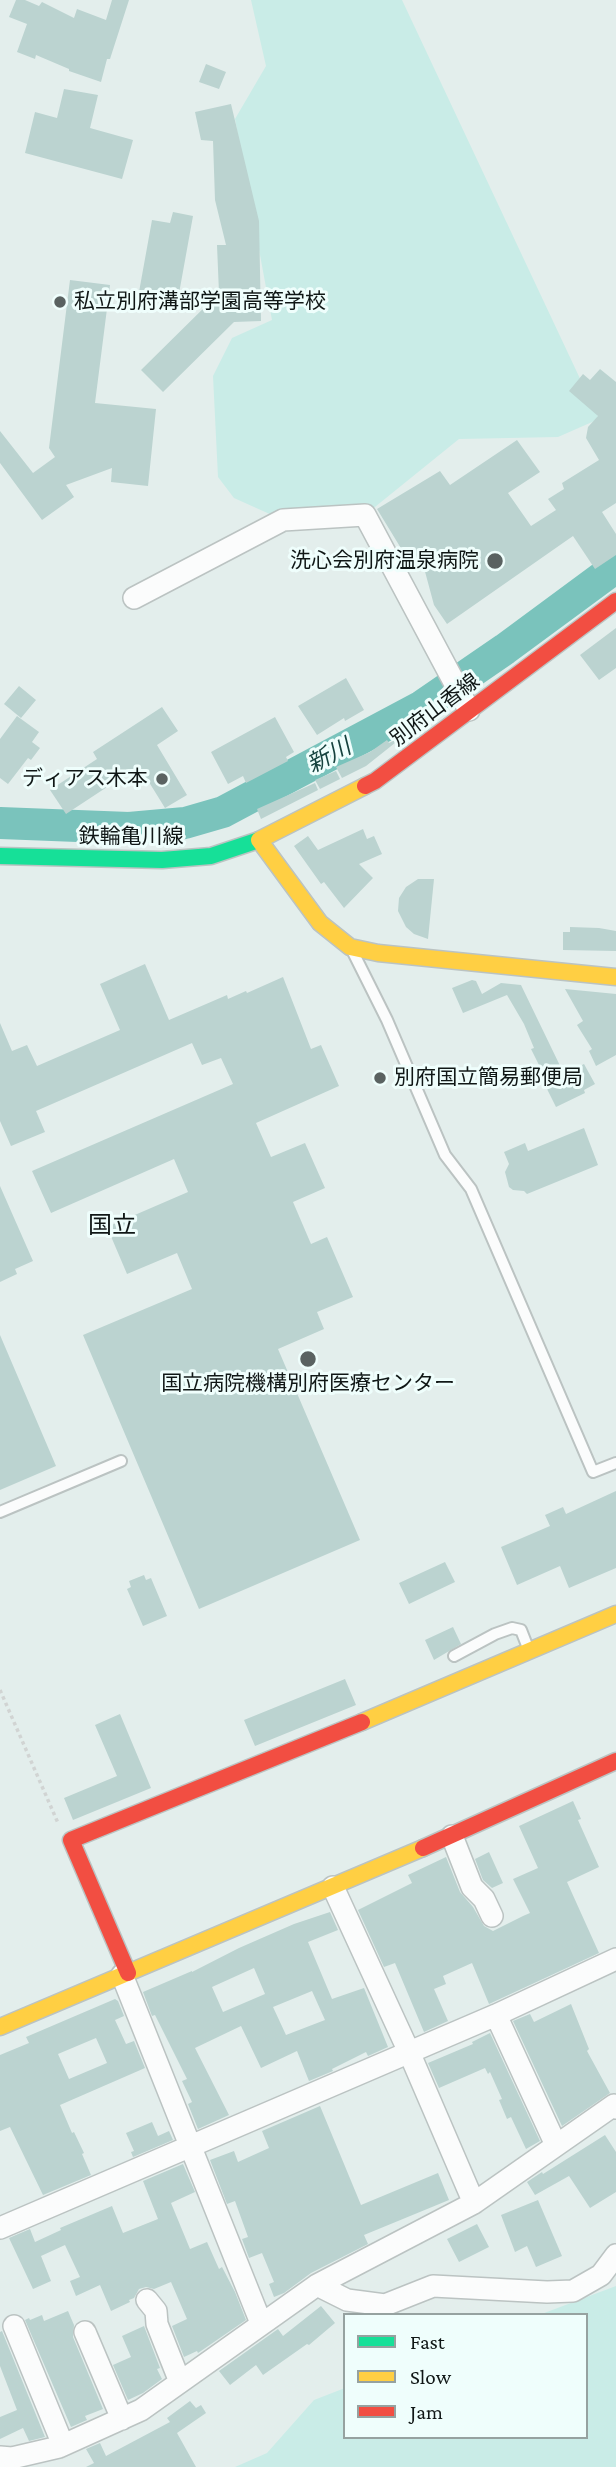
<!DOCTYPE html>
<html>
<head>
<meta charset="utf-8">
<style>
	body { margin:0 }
	#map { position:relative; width:616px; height:2467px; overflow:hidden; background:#e3eeec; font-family:"Crimson Pro",serif }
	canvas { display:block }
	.legend { position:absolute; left:343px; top:2313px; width:245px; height:126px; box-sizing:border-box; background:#effefc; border:2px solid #96a2a0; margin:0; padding:9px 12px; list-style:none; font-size:21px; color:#101716 }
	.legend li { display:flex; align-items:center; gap:14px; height:35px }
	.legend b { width:35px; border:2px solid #96a2a0 }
</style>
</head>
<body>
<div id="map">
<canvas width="616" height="2467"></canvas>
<ul class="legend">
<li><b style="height:9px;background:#16e098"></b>Fast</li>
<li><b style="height:9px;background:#ffcf43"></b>Slow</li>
<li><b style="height:9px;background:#f24e42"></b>Jam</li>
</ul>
</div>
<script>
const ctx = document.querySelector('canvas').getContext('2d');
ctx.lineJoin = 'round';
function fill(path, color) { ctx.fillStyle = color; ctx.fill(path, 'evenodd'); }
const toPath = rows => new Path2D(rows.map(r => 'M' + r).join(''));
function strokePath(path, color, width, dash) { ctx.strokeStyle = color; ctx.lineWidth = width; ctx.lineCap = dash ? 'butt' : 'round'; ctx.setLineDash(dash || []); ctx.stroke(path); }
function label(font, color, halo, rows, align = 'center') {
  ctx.font = font + ' "Crimson Pro","Noto Sans JP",serif'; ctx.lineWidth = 6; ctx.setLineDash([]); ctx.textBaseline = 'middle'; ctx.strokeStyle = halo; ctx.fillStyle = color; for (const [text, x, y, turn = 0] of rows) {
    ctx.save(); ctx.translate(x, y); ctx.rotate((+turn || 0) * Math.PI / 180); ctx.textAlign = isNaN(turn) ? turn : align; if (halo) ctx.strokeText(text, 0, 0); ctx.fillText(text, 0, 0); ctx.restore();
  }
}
const green = toPath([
	[251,0,402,0,599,419,558,437,459,439,365,515,283,520,234,498,218,477,213,376,232,338,272,320,235,119,266,66],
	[616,2286,616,2467,235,2467,267,2453,314,2400,345,2388,345,2437,586,2437,586,2315,539,2315]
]);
const river = toPath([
	[0,823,129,828,185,823,223,812,422,706,505,649,616,567]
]);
const building = toPath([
	[16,0,25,0,39,6,42,2,74,18,77,9,106,20,112,0,129,0,110,59,107,59,101,82,69,71,69,69,36,55,35,59,17,52,27,24,9,17],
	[206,64,226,72,219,89,199,82],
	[64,89,98,95,90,128,133,140,122,179,25,153,35,112,57,118],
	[231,104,259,221,261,321,234,322,163,392,141,370,219,293,217,245,226,245,215,200,213,141,201,140,195,112],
	[173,212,193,216,178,299,139,292,152,220,170,223],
	[70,280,110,285,95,403,156,409,148,486,111,482,112,468,66,485,74,497,42,520,0,463,0,431,33,473,55,457,49,448],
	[600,369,616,382,616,503,602,512,616,534,616,555,595,569,573,536,447,624,434,605,420,553,410,563,377,509,440,471,450,485,517,440,540,472,508,493,531,526,556,510,548,499,564,489,562,483,599,460,586,438,588,427,598,416,569,391,583,374,590,380],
	[616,628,616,668,599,680,580,655],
	[346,678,364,710,345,721,344,718,317,735,298,706],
	[19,686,36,700,21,718,4,704],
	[162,707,178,731,157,745,187,795,165,808,139,766,66,814,50,790,97,759,93,752],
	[17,716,39,732,32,742,40,748,31,760,28,758,8,784,0,778,0,739],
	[275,717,294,752,286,757,288,761,246,783,243,776,228,784,211,752],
	[405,735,366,766,342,778,336,767,370,752,387,740,389,743],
	[336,771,340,779,320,789,315,780],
	[315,783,318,790,261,819,257,809],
	[363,829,367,839,374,836,382,854,359,864,373,878,344,908,324,882,321,884,294,846,308,836,318,850],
	[418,879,434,879,428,939,414,934,406,927,398,911,399,898,406,887],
	[570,927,599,928,616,931,616,951,563,950,563,932,570,932],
	[145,964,169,1020,227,995,228,999,246,991,247,993,283,977,311,1049,321,1045,339,1086,256,1123,271,1157,305,1143,325,1188,293,1202,311,1244,327,1237,353,1297,317,1312,324,1329,278,1349,360,1540,199,1609,83,1335,192,1289,177,1253,127,1274,107,1227,188,1192,174,1159,51,1213,32,1171,233,1084,221,1058,202,1065,192,1043,36,1111,45,1132,11,1146,0,1121,0,1023,12,1051,27,1045,37,1066,120,1030,100,984],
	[472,980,476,981,482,994,501,983,521,985,564,1074,584,1064,595,1084,584,1090,585,1093,556,1107,536,1067,539,1065,531,1049,534,1048,524,1024,507,995,463,1013,452,988],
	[565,989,616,994,616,1055,596,1066,589,1051,592,1049,577,1025,583,1021],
	[584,1128,598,1165,527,1194,524,1191,513,1190,509,1187,505,1172,509,1164,504,1152,525,1143,528,1151],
	[0,1186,33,1261,15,1269,17,1274,0,1282],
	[0,1335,56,1466,0,1490],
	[616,1491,616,1568,569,1588,560,1566,517,1585,501,1547,550,1526,545,1515,563,1507,566,1514],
	[445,1562,455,1582,409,1604,399,1583],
	[144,1575,146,1580,151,1578,167,1616,143,1626,127,1589,131,1587,129,1581],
	[453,1627,461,1644,434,1660,425,1640],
	[345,1679,356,1705,255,1746,244,1720],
	[120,1714,151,1788,73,1820,64,1798,117,1776,95,1725],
	[573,1801,581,1819,578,1820,599,1867,567,1882,599,1953,489,2004,472,1963,443,1976,446,1984,434,1989,448,2021,424,2032,395,1963,384,1967,358,1910,412,1883,408,1875,446,1857,460,1892,473,1907,484,1926,493,1931,523,1916,530,1913,513,1879,538,1868,519,1826],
	[489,1852,503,1883,492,1888,483,1880,475,1859],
	[330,1912,338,1930,308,1942,332,1999,364,1988,388,2047,368,2056,366,2052,332,2069,333,2071,309,2081,297,2051,261,2068,241,2026,195,2048,229,2115,198,2129,188,2104,192,2102,182,2081,187,2079,155,2015,152,2016,143,1992,192,1971,192,1972,239,1948,294,1924],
	[254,1968,265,1994,223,2012,212,1987],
	[312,1991,325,2020,286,2035,273,2007],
	[115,1999,118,2001,124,2016,115,2020,126,2044,134,2041,145,2068,60,2105,72,2133,74,2132,84,2153,82,2154,91,2175,43,2195,10,2127,0,2131,0,2055,29,2043,26,2037],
	[96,2038,107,2063,69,2079,58,2054],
	[571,2004,589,2049,587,2051,610,2093,562,2126,513,2021,530,2014,534,2022],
	[490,2033,540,2141,526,2149,511,2117,507,2119,499,2100,502,2099,490,2072,488,2074,485,2068,439,2088,428,2063,473,2044,472,2042],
	[320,2106,361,2205,438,2173,449,2200,364,2235,368,2244,311,2273,284,2293,274,2297,269,2284,274,2282,262,2253,249,2258,242,2239,248,2237,235,2201,227,2204,210,2160,234,2151,238,2162,269,2148,262,2131],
	[152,2122,158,2136,169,2131,173,2140,133,2157,131,2152,134,2151,126,2133],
	[605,2135,616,2152,616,2192,590,2208,569,2176,535,2195,527,2182,542,2172,543,2174],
	[183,2164,195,2192,171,2203,190,2249,207,2242,219,2269,222,2267,235,2292,246,2320,198,2353,197,2351,184,2357,172,2326,187,2319,171,2282,154,2289,146,2287,139,2289,134,2298,129,2300,130,2302,111,2311,100,2285,76,2296,70,2281,80,2277,65,2245,41,2256,51,2281,33,2289,9,2238,30,2229,35,2242,61,2230,60,2228,112,2206,123,2233,158,2219,143,2181],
	[538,2200,562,2256,536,2267,527,2246,515,2252,501,2215],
	[477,2224,489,2247,459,2262,447,2239],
	[321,2306,335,2323,309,2345,307,2344,263,2375,256,2365,230,2385,219,2371,278,2329,283,2336],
	[68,2311,74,2325,73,2337,103,2409,85,2416,87,2420,71,2427,25,2320,29,2318,30,2320,42,2315,44,2321],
	[144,2326,160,2368,157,2369,162,2379,143,2393,128,2400,113,2365,131,2357,122,2336],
	[2,2331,45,2437,29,2441,23,2428,0,2439,0,2417,17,2410,0,2366,0,2332],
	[190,2401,196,2408,201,2405,206,2413,177,2433,196,2467,86,2467,94,2463,86,2449,100,2443,106,2456,170,2422,167,2418]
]);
const path = toPath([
	[0,1690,58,1823]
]);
const lane = toPath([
	[353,952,387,1020,445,1155,471,1189,593,1472,616,1463],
	[0,1512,121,1461],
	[454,1656,495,1634,512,1628,521,1630,528,1648]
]);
const street = toPath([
	[134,598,283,520,365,515,469,710],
	[452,1836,472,1887,484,1899,492,1916],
	[333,1887,409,2052,474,2203],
	[122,1975,261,2323],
	[496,2015,556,2145],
	[0,2228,496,2015,616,1959],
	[317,2285,347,2300,385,2305,433,2286,547,2292,573,2291,601,2275,616,2255],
	[147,2300,156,2311,157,2324,180,2382],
	[14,2326,63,2445],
	[85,2332,122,2419],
	[0,2457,12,2458,59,2447,141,2410,317,2285,474,2203,614,2105,616,2108]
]);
const fast = toPath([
	[0,856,162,860,211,856,259,840]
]);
const slow = toPath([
	[365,786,259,840,320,923,350,947,378,953,616,977],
	[362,1722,616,1614],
	[0,2027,423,1848]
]);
const jam = toPath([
	[365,786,375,781,616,601],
	[423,1848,616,1761],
	[128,1973,71,1840,362,1722]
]);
const markers = [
	[60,302,7,"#5a6261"],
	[495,561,9,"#5a6261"],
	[162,779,7,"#5a6261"],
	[380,1078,7,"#5a6261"],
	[308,1359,9,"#5a6261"]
];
const poiNames = [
	["私立別府溝部学園高等学校",74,302],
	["洗心会別府温泉病院",479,561,"right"],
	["ディアス木本",148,779,"right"],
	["別府国立簡易郵便局",394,1078],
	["国立病院機構別府医療センター",308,1384,"center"]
];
const streetNames = [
	["別府山香線",435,710,-37],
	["鉄輪亀川線",131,837]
];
const waterNames = [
	["新川",329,756,-28]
];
const quarterNames = [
	["国立",112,1226]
];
fill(green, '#c9ece7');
strokePath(river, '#7ac3bc', 32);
fill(building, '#bbd3d0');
strokePath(lane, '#bbc3c2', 14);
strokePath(street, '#bbc3c2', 24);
strokePath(fast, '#bbc3c2', 19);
strokePath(slow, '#bbc3c2', 19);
strokePath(jam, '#bbc3c2', 19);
strokePath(path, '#d1d4d3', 3.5, [3.5, 3.5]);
strokePath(lane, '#fbfcfc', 10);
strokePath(street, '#fbfcfc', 21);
strokePath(fast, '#16e098', 16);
strokePath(slow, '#ffcf43', 16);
strokePath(jam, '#f24e42', 16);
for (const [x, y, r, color] of markers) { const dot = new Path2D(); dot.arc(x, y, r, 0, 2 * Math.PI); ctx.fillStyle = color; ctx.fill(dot); strokePath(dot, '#effefc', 2.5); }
label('21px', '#101716', '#effefc', poiNames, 'left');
label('21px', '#101716', '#effefc', streetNames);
label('italic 23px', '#16433f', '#effefc', waterNames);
label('24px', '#101716', '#effefc', quarterNames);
</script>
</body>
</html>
